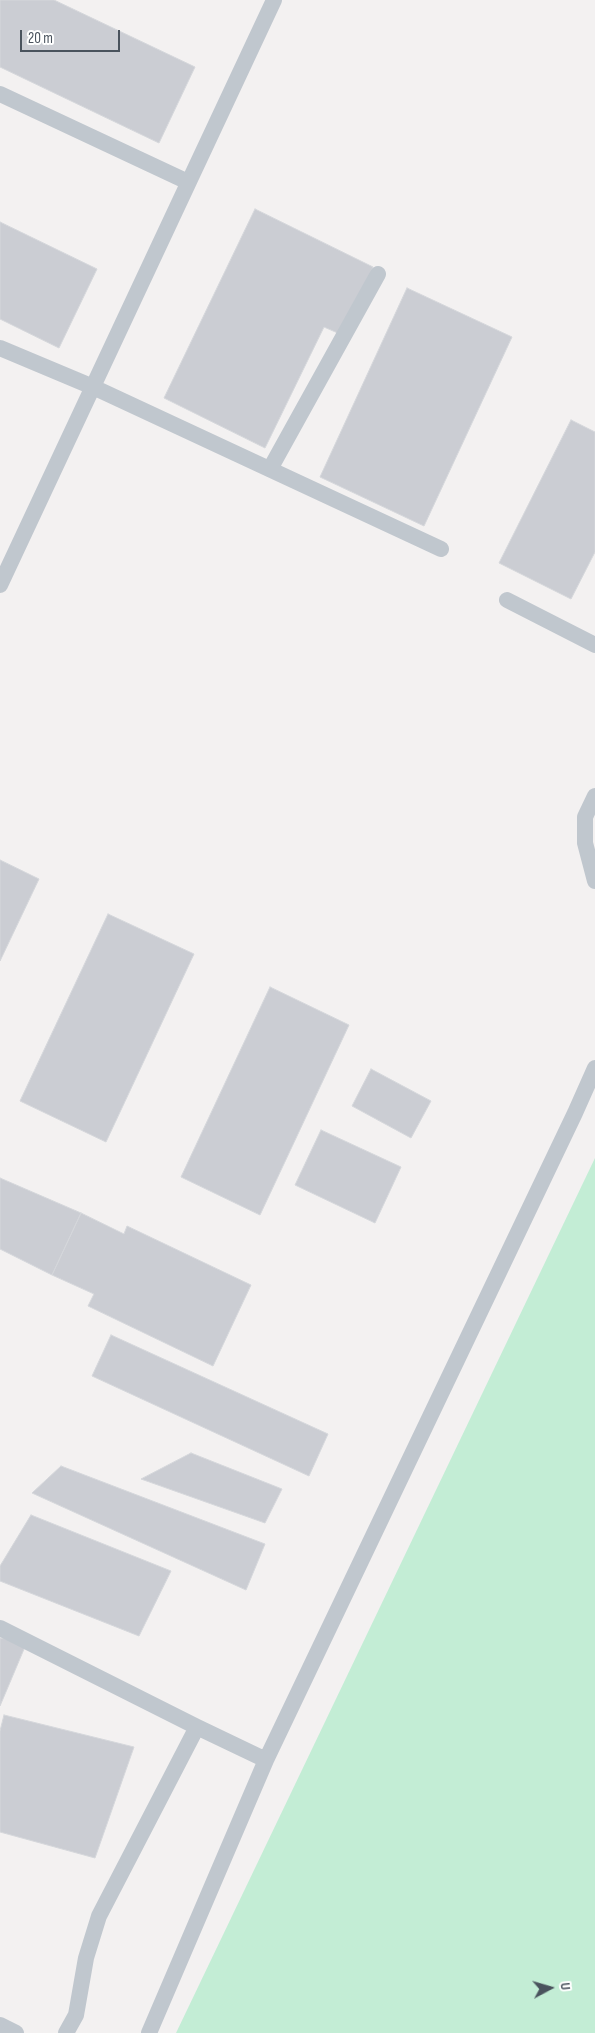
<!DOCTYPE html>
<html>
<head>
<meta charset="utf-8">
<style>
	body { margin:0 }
	#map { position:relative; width:595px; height:2033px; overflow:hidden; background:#f3f1f1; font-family:"Sofia Sans Condensed",sans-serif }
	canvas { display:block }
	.north { position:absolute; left:525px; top:1963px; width:50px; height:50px; -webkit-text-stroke:4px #fff; paint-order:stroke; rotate:84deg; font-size:14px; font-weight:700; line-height:20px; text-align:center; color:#4a535d }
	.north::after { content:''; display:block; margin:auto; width:18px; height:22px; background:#4a535d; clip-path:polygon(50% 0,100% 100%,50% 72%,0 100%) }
	.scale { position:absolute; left:20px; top:30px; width:100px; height:22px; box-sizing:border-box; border:2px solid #4a535d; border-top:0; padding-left:6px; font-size:15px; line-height:18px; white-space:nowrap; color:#4a535d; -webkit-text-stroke:4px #fff; paint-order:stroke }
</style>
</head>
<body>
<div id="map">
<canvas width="595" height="2033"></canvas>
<div class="north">U</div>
<div class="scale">20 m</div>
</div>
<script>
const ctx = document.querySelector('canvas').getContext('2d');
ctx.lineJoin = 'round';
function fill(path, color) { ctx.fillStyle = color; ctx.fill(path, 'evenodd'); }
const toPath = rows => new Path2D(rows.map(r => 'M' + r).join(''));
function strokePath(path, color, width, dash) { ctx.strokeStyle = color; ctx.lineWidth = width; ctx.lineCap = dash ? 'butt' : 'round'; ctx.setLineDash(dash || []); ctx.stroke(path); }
const green = toPath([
	[595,1158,595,2033,176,2033]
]);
const building = toPath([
	[0,0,54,0,195,67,159,143,0,67,0,0],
	[255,209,373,267,340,334,324,327,265,448,164,398,255,209],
	[0,222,97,269,59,348,0,319,0,222],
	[407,288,512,337,424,526,320,477,407,288],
	[571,420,595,432,595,552,571,599,499,563,571,420],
	[0,860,39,879,0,961,0,860],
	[108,914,194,954,106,1142,20,1101,108,914],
	[270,987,349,1025,260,1215,181,1177,270,987],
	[371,1069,431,1101,411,1138,352,1106,371,1069],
	[321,1130,401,1167,375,1223,295,1185,321,1130],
	[0,1178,81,1213,52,1275,0,1249,0,1178],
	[81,1213,124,1234,127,1226,251,1285,213,1366,88,1306,94,1294,52,1275,81,1213],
	[111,1335,328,1434,309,1476,92,1376,111,1335],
	[191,1453,282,1489,265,1523,141,1479,191,1453],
	[61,1466,265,1544,246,1590,32,1493,61,1466],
	[31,1515,171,1571,139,1636,0,1581,0,1566,31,1515],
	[0,1638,27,1642,0,1706,0,1638],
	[4,1715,134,1747,95,1858,0,1832,0,1731,4,1715]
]);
const service = toPath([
	[0,94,188,182],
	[0,348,93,387,441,549],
	[270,469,378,274],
	[0,585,274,0],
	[507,600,595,645],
	[595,796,585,817,585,843,595,881],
	[0,1628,197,1727,266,1760],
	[0,2025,16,2033],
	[66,2033,76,2015,86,1958,99,1916,197,1727],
	[149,2033,266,1760,575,1113,595,1068]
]);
fill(green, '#c3edd5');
fill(building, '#cbcdd3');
strokePath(building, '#d5d7db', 1);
strokePath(service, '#c0c7ce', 16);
</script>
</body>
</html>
